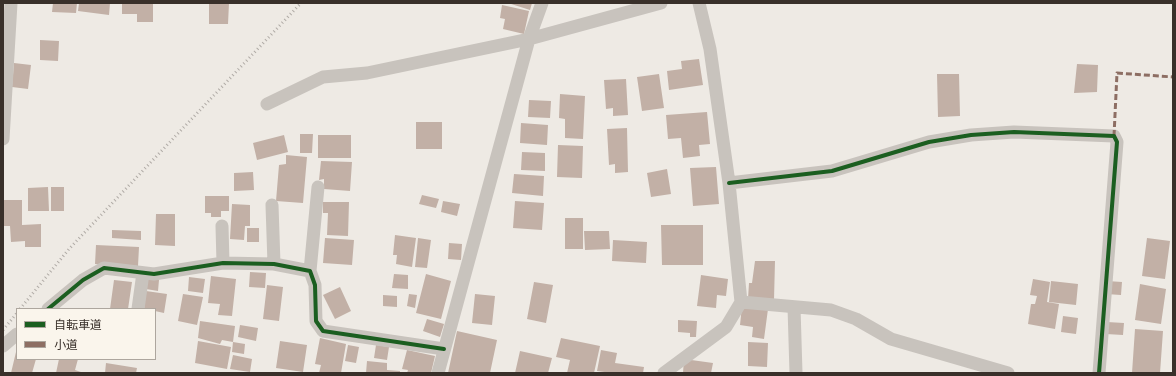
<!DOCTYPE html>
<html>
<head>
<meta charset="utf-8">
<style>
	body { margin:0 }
	#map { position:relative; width:1176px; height:376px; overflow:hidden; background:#eeeae4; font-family:Manrope,"Noto Sans JP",sans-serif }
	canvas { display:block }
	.frame { position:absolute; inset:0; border:4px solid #39302a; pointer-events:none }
	.legend { position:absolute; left:16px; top:308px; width:140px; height:52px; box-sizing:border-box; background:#faf5ec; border:1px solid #ada69e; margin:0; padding:5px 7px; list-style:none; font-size:12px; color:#39302a }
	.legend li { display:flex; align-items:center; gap:8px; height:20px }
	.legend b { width:20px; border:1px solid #ada69e }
</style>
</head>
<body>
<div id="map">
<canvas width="1176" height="376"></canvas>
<div class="frame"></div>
<ul class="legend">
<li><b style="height:5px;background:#1b5e20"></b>自転車道</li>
<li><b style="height:5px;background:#8d6e63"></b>小道</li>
</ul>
</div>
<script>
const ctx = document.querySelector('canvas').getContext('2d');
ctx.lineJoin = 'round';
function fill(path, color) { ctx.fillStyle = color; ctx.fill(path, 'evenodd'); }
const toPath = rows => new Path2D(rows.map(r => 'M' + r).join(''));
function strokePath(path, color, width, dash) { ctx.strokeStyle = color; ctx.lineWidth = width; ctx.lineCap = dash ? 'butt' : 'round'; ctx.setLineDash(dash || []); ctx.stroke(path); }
const building = toPath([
	[53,3,77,3,76,13,52,12],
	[79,3,110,3,109,15,78,11],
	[122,3,153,3,153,22,137,22,137,14,122,14],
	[209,3,229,3,228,24,209,24],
	[508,3,532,3,530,10],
	[502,5,529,11,524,34,503,29,505,19,500,18],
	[40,40,59,41,58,61,40,60],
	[699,59,703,85,669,90,667,71,682,69,681,61],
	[14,63,31,65,28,89,12,87],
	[1077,64,1098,65,1097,92,1074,93],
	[659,74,664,108,642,111,637,77],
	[937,74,959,74,960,116,938,117],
	[626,79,628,115,613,116,613,108,606,109,604,80],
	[560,94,585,96,583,139,565,138,565,119,559,118],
	[529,100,551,101,550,118,528,117],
	[707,112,710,144,699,145,700,156,683,158,681,138,668,139,666,115],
	[416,122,442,122,442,149,416,149],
	[521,123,548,125,547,145,520,143],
	[627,128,628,172,615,173,615,164,609,165,607,129],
	[300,134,313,134,312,153,300,153],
	[284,135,288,152,257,160,253,143],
	[318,135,351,135,351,158,318,158],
	[558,145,583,146,582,178,557,177],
	[522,152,545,153,545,171,521,170],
	[286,155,307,157,303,203,276,201,279,165,286,164],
	[321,161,352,162,350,191,324,189,324,179,319,180],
	[716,167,719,204,693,206,690,168],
	[667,169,671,194,651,197,647,173],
	[253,172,254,190,234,191,234,173],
	[514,174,544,176,543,196,512,193],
	[48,187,49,211,28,211,28,188],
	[51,187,64,187,64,211,51,211],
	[422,195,439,199,436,208,419,204],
	[205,196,229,196,229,211,221,211,221,217,211,217,211,213,205,213],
	[3,200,22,200,22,225,41,224,41,247,25,247,25,241,11,242,10,226,3,226],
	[443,201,460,204,457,216,441,212],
	[515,201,544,203,542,230,513,228],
	[323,202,349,202,348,236,327,235,328,213,323,213],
	[232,204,250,205,250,226,245,226,244,240,230,239],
	[156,214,175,214,175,246,155,245],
	[565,218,583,218,583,249,565,249],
	[661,225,703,225,703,265,662,265],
	[247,228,259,228,259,242,247,242],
	[112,230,141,231,141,240,112,238],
	[584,231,609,231,610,249,585,250],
	[395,235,416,238,412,267,396,264,397,255,393,255],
	[325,238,354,240,352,265,323,263],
	[418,238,431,240,427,268,415,267],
	[1147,238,1170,241,1165,279,1142,276],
	[613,240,647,242,646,263,612,261],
	[449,243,462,244,461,260,448,259],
	[96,245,139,247,138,266,95,264],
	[755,261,775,261,774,300,748,299,749,283,752,283],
	[250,272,266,273,265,288,249,287],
	[394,274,408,275,408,289,392,288],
	[426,274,451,281,441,319,416,313],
	[701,275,728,279,726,296,717,295,716,308,697,306],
	[211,276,236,279,232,316,218,315,220,304,208,303],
	[189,277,205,279,203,293,188,291],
	[147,279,159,280,158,291,146,289],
	[1033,279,1050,282,1047,302,1059,304,1055,329,1028,324,1031,304,1035,304,1037,296,1030,295],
	[114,280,132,282,128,309,110,309],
	[1051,281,1078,284,1076,305,1049,302],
	[1107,281,1122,282,1121,295,1106,294],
	[534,282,553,285,546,323,527,319],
	[1140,284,1166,289,1161,324,1135,320],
	[267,285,283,287,279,321,263,319],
	[340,287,351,311,335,319,323,295],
	[146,291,167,294,164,313,155,311,155,309,144,309],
	[183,294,203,297,197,325,178,321],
	[409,294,417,295,415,308,407,306],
	[475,294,495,296,492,325,472,323],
	[383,295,397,296,397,307,383,306],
	[742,306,768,309,764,339,752,337,753,327,740,325],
	[1063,316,1078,318,1076,334,1061,332],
	[427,319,444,324,440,337,423,331],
	[678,320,697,321,696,337,690,337,690,333,678,332],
	[200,321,235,326,233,342,222,340,220,344,198,338],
	[1107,322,1124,323,1123,335,1106,334],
	[240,325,258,328,256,341,238,337],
	[1135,329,1163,331,1160,373,1132,373],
	[457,331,497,340,490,373,448,373],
	[320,338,346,344,341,373,319,373,321,365,315,364],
	[561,338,600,346,594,373,567,373,570,360,556,357],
	[198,341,231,347,227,369,195,363],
	[280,341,307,345,303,372,276,368],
	[233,342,245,344,244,354,232,352],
	[748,342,768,343,767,367,748,366],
	[348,345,359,347,356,363,345,361],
	[376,345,389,347,387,360,374,358],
	[407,350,435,356,431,373,407,373,408,370,402,369],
	[601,350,617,353,615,363,644,367,643,373,612,373,597,371],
	[520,351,552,358,548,373,515,373],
	[16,352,17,359,36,359,32,373,11,373],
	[233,355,252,359,250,372,230,369],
	[59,359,78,359,75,370,84,373,56,373],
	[684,359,713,363,711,373,683,373],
	[367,361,387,363,387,370,400,371,400,373,366,373],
	[106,363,137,368,136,373,105,373]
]);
const street = toPath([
	[267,104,323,77,367,73,529,39,661,3],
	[3,139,11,3],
	[729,183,832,171,929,142,971,135,1014,132,1114,136,1117,142,1099,373],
	[272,205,274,264],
	[222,226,223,263],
	[310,271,318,187],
	[741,302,831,310,856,319,891,339,1008,373],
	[794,307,796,373],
	[48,309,83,280,104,268,154,274,223,263,274,264,310,271,315,285,316,321,323,331,444,349],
	[138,309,143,273],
	[3,346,17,334],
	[438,373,529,39,542,3],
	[664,373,726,327,741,302,729,183,710,49,699,3]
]);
const rail = toPath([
	[20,309,69,249,301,3],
	[3,330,17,313]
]);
const quiet = toPath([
	[1114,136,1117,73,1173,77]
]);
const cycleway = toPath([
	[729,183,832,171,929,142,971,135,1014,132,1114,136,1117,142,1099,373],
	[48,309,83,280,104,268,154,274,223,263,274,264,310,271,315,285,316,321,323,331,444,349]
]);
fill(building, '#c2b0a6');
strokePath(street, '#c8c3bd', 13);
strokePath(rail, '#b0aba6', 3, [1, 3]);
strokePath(quiet, '#8d6e63', 3, [6, 3]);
strokePath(cycleway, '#1b5e20', 4);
</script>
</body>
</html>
